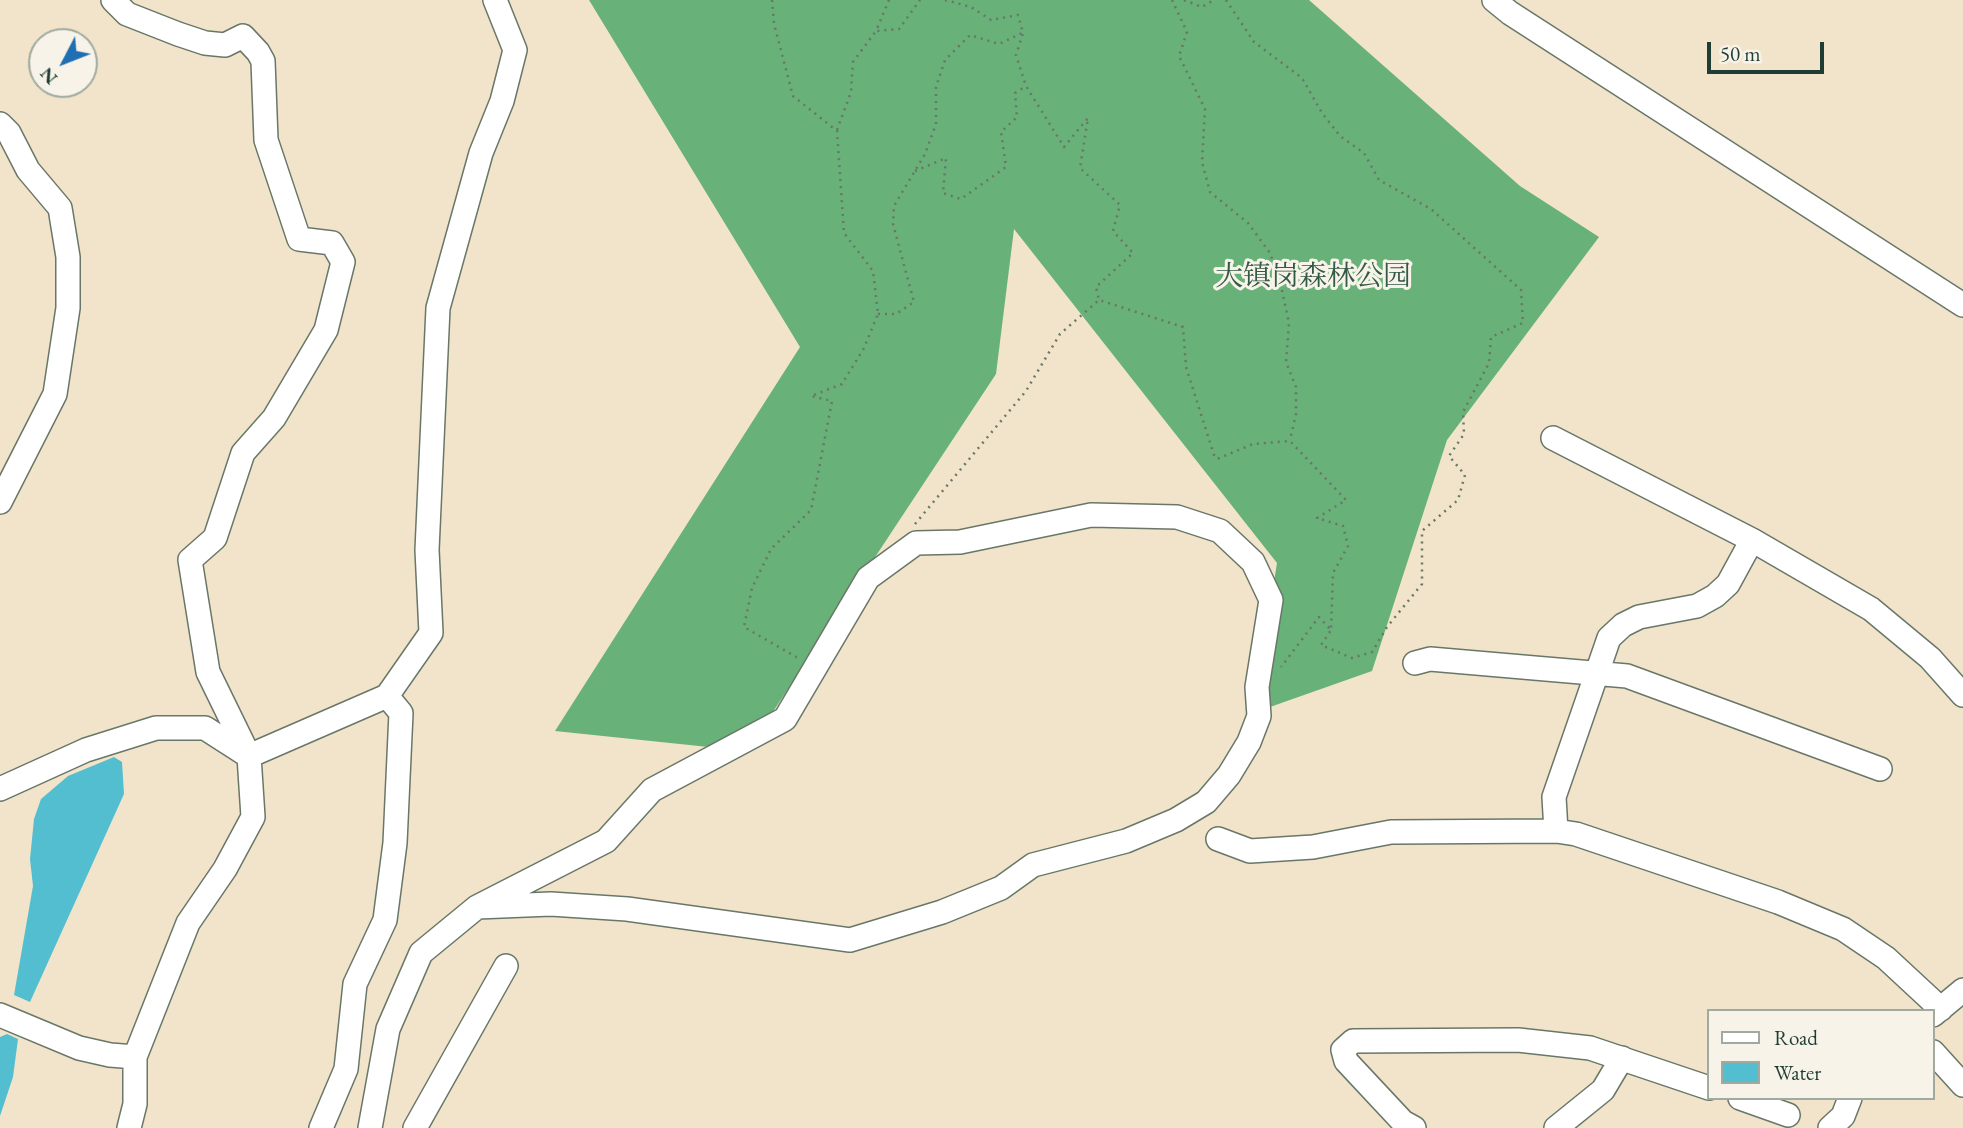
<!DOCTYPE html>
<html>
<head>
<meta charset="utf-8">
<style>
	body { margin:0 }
	#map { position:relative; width:1963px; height:1128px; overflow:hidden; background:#f1e4ca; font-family:"EB Garamond",serif }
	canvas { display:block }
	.legend { position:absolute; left:1707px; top:1009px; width:228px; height:91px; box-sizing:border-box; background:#f7f3e8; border:2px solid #a1aaa0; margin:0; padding:9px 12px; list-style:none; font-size:21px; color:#1f3d34 }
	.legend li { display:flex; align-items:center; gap:14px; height:35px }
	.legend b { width:35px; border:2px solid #a1aaa0 }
	.north { position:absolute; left:28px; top:28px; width:70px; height:70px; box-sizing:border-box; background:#f7f3e8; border:2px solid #a1aaa0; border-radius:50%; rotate:228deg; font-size:19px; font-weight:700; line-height:28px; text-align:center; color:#1f3d34 }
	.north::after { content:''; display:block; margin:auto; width:24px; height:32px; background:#1f6fb2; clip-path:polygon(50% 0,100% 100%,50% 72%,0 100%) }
	.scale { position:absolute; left:1707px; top:42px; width:117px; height:32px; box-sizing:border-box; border:4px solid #1f3d34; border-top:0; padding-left:9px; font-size:21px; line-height:24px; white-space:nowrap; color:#1f3d34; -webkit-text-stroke:5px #f7f3e8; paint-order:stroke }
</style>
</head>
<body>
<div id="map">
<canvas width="1963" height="1128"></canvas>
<ul class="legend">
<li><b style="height:9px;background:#fff"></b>Road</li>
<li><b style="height:19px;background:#53becf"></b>Water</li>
</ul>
<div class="north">N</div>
<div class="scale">50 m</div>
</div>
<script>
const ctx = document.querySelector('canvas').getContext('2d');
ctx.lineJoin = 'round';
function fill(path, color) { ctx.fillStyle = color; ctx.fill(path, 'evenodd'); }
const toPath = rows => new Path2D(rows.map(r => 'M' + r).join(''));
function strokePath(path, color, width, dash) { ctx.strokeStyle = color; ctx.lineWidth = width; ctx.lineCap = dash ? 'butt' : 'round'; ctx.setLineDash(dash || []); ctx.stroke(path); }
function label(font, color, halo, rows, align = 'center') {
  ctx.font = font + ' "EB Garamond","Noto Serif SC",serif'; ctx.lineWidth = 6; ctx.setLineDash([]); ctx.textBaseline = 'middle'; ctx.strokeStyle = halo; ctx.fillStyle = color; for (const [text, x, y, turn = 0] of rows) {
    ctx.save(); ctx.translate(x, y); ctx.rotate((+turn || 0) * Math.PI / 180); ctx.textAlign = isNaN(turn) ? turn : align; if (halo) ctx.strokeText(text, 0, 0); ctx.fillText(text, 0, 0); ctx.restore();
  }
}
const forest = toPath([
	[589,0,1309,0,1520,186,1599,237,1447,440,1372,671,1253,713,1277,563,1014,229,996,374,747,751,555,731,800,347]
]);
const water = toPath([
	[114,757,122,762,124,794,30,1002,14,995,33,886,30,859,34,819,41,799,68,776],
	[7,1034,18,1039,13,1077,0,1116,0,1037]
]);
const path = toPath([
	[772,0,774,24,793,96,837,131,844,233,873,271,878,314,864,348,842,384,811,396,832,401,811,510,771,549,752,588,744,627,798,658],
	[889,0,876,31,899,29,920,0],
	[945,0,971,7,991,20,1018,15,1023,33,1016,55,1026,86,1064,147,1088,118,1080,168,1120,205,1113,231,1133,253,1096,287,1099,300,1183,327,1186,367,1214,455,1217,459,1253,444,1290,441,1346,500,1317,518,1343,526,1348,546,1333,573,1331,630,1319,617,1281,667],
	[1172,0,1187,32,1179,56,1205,109,1202,162,1210,192,1248,223,1270,253,1281,286,1289,323,1286,362,1296,387,1296,414,1290,440],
	[1184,0,1202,7,1214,0],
	[1226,0,1254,42,1302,78,1322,113,1340,136,1364,153,1379,180,1431,209,1521,290,1523,323,1491,337,1489,363,1463,412,1464,434,1449,456,1465,475,1458,500,1422,531,1422,584,1387,627,1372,652,1352,658,1321,645,1331,630],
	[837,130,851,92,853,62,876,31],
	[915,171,946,158,943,193,961,199,1006,167,1001,132,1017,117,1015,93,1026,86],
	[878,314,896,314,914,302,893,224,894,206,925,154,936,124,936,87,945,60,970,35,999,44,1022,33],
	[915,524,1026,391,1060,334,1099,300]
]);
const minor = toPath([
	[113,0,127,14,178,34,205,43,225,45,243,36,258,52,263,61,266,140,299,239,332,243,343,262,326,330,274,418,243,453,215,538,190,560,208,672,249,756,253,817,225,869,188,923,135,1057,135,1104,129,1128],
	[1494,0,1510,13,1963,305],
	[0,124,9,133,28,170,60,208,68,257,68,308,55,394,0,502],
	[1553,438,1752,540,1871,609,1930,658,1963,695],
	[1415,663,1430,659,1627,676,1880,769],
	[249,756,387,696,431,633,427,550,438,308,481,153,502,101,515,50,495,0],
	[0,789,86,750,156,728,205,728,247,755],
	[1556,831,1554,797,1609,638,1623,625,1639,617,1697,606,1715,596,1728,584,1752,540],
	[1218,839,1250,851,1313,847,1391,832,1556,831,1576,834,1778,902,1843,929,1886,958,1941,1009],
	[0,1015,79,1048,110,1055,135,1057],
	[1933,1015,1963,990],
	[1933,1052,1963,1085],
	[1740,1098,1788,1115],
	[321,1128,346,1069,355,984,385,920,395,843,401,713,387,696],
	[370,1128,388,1029,421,953,477,907,606,841,652,790,785,719,868,578,916,543,960,542,1091,515,1177,517,1220,531,1253,562,1271,600,1257,687,1259,716,1249,742,1229,775,1206,802,1176,820,1126,841,1033,865,1001,888,942,912,850,940,627,909,551,904,477,907],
	[415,1128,506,966],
	[1414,1128,1403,1122,1346,1061,1343,1050,1353,1041,1518,1040,1590,1048,1709,1088],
	[1556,1128,1603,1090,1622,1058],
	[1830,1128,1843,1116,1850,1098]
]);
const parkNames = [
	["大镇岗森林公园",1313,277]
];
fill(forest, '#68b178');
fill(water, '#53becf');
strokePath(minor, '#687768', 26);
strokePath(path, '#687768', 2.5, [2, 5]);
strokePath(minor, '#fff', 23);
label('28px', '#325a46', '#f7f3e8', parkNames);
</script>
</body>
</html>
